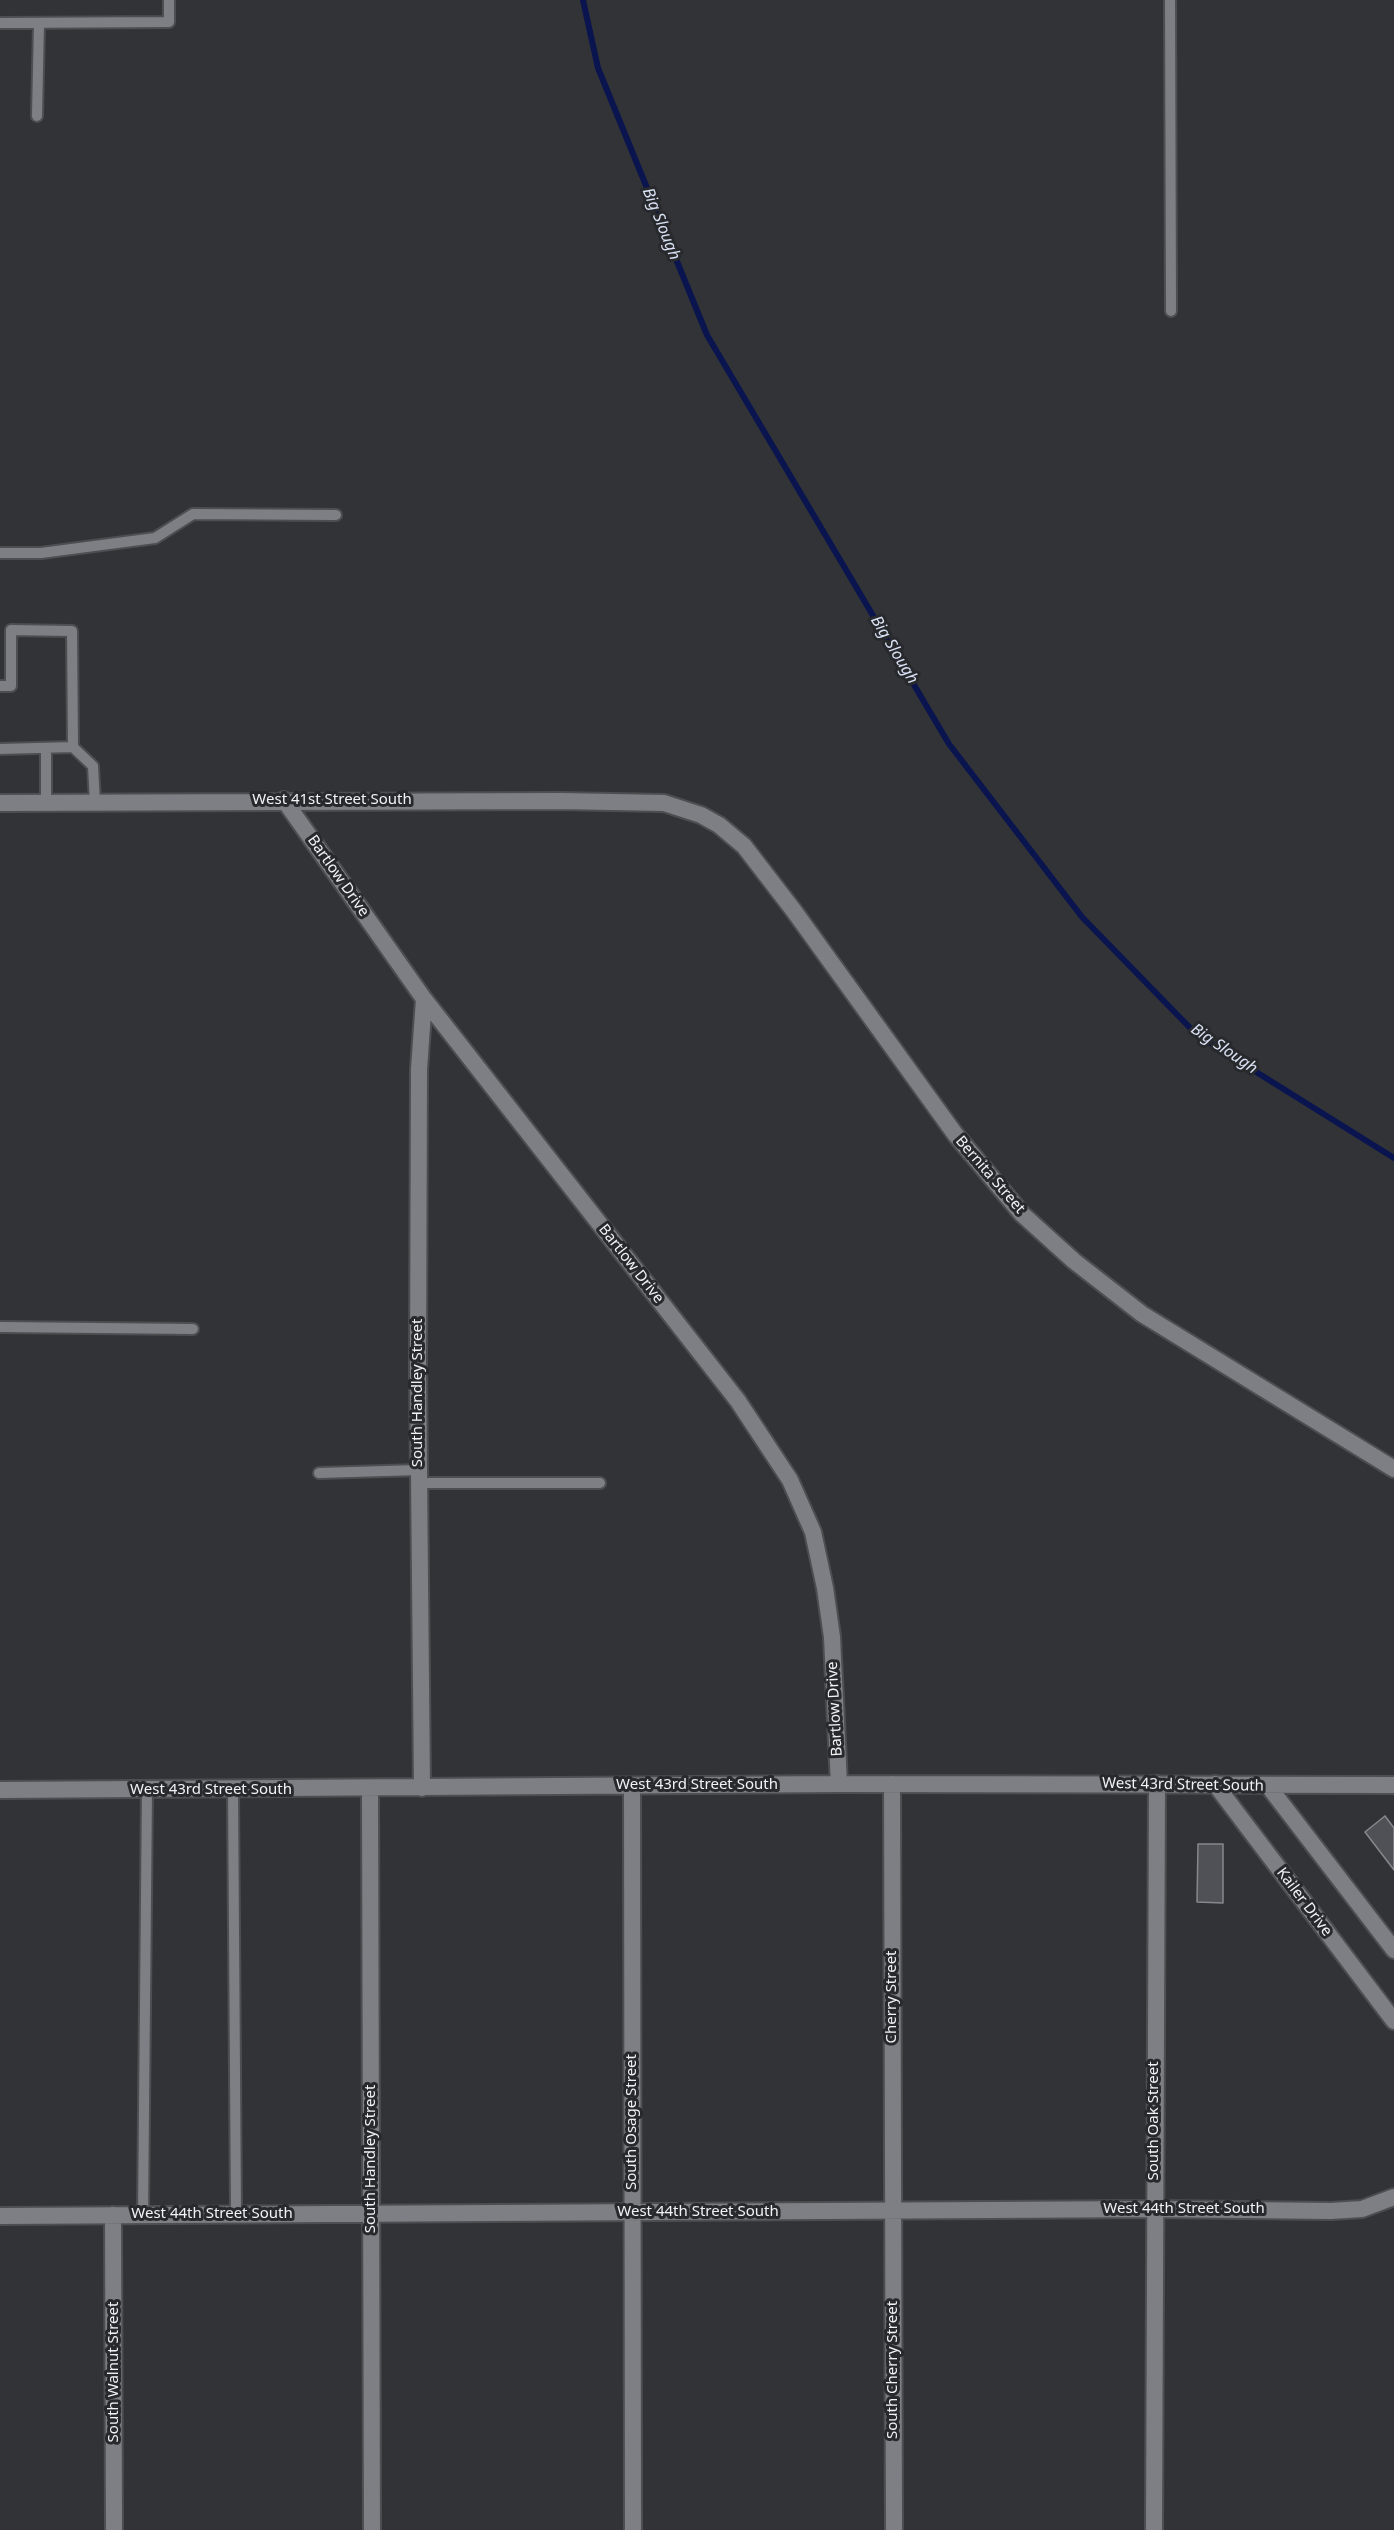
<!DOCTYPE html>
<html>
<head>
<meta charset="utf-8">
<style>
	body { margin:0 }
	canvas { display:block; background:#313337 }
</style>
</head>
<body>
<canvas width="1394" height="2530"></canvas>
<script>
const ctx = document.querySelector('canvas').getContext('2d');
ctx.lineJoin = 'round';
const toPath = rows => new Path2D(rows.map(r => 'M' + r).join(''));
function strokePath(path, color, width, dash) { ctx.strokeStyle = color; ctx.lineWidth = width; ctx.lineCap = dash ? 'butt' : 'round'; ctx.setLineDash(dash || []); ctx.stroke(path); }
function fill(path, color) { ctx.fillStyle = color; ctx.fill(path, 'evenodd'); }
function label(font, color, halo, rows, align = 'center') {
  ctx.font = font + ' "Noto Sans",sans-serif'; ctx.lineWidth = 6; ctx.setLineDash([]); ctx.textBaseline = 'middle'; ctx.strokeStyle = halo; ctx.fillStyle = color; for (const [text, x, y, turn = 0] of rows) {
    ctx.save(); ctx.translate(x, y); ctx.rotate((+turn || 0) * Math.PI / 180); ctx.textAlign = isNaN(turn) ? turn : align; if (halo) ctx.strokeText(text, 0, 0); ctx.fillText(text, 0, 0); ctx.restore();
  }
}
const stream = toPath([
	[583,0,598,68,707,335,949,744,1082,917,1197,1035,1394,1158]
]);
const building = toPath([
	[1385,1816,1394,1828,1394,1870,1365,1832,1385,1816],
	[1198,1844,1223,1844,1223,1903,1197,1902,1198,1844]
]);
const service = toPath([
	[1170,0,1171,311],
	[0,23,169,22,169,0],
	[37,116,39,23],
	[0,553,41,553,155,538,193,514,336,515],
	[0,686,11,686,11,630,72,631,73,747,0,749],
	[73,747,93,766,95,803],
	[46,749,46,803],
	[0,1327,193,1329],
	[319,1473,418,1470],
	[419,1483,600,1483],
	[233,1790,236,2214],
	[143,2215,147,1790]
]);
const minor = toPath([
	[284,800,424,999,738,1401,790,1480,813,1532,825,1588,832,1637,839,1784],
	[0,803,560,801,664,803,701,815,719,825,744,846,794,911,955,1134,1022,1214,1074,1261,1142,1314,1394,1469],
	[892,1784,894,2530],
	[1215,1784,1394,2021],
	[632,1786,633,2530],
	[1269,1787,1394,1950],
	[422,1788,418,1368,419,1069,424,999],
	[370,1789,372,2530],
	[0,1790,839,1784,1394,1785],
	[113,2215,114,2530],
	[0,2216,1154,2209,1331,2211,1362,2209,1394,2197],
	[1154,2530,1157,1784]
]);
const streetNames = [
	["West 41st Street South",332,800],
	["Bartlow Drive",338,876,55],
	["Bernita Street",990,1175,49],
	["Bartlow Drive",631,1264,52],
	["South Handley Street",418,1393,-90],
	["Bartlow Drive",835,1709,-93],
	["West 43rd Street South",697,1785],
	["West 43rd Street South",1183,1785,1],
	["West 43rd Street South",211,1790],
	["Kailer Drive",1304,1902,53],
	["Cherry Street",892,1997,-90],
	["South Oak Street",1154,2121,-90],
	["South Osage Street",632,2122,-90],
	["South Handley Street",371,2159,-90],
	["West 44th Street South",1184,2209],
	["West 44th Street South",698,2212],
	["West 44th Street South",212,2214],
	["South Cherry Street",893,2370,-90],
	["South Walnut Street",114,2372,-90]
];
const waterNames = [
	["Big Slough",661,224,68],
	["Big Slough",894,650,59],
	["Big Slough",1224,1049,34]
];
strokePath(stream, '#0a144e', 6);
fill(building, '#505156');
strokePath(building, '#87888d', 1.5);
strokePath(service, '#4d4e51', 14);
strokePath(minor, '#4d4e51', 20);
strokePath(service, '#7e7f84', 10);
strokePath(minor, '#7e7f84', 16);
label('15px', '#f1f2f4', '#27292c', streetNames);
label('italic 16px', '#d9e1f4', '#27292c', waterNames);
</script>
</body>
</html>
